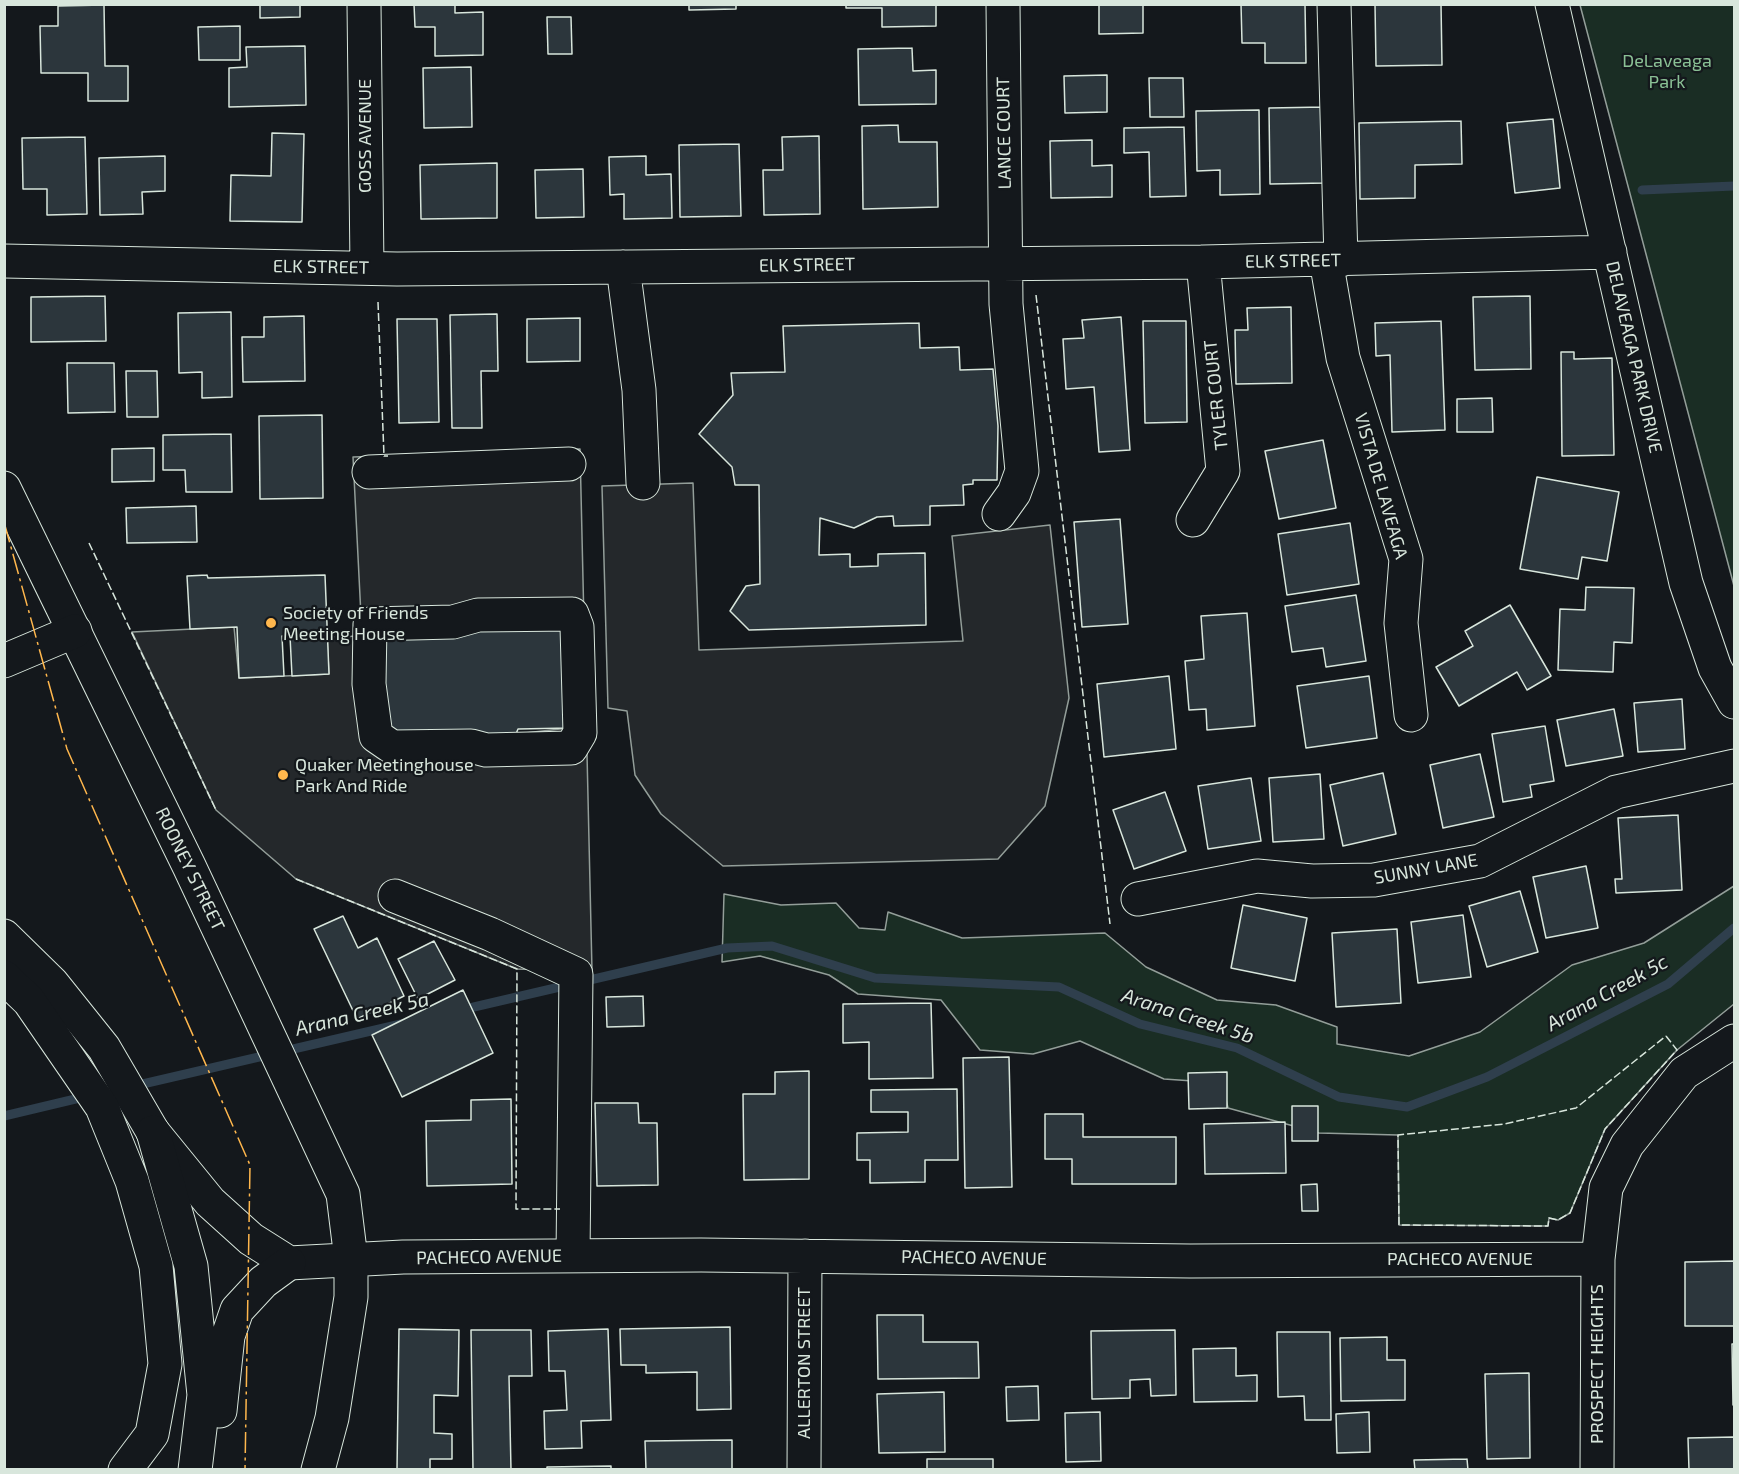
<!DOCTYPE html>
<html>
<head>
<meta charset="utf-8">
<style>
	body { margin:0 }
	#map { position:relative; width:1739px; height:1474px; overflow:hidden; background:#14181c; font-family:"Exo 2",sans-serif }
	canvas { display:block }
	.frame { position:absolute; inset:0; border:6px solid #d8e6dc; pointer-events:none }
</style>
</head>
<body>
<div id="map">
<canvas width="1739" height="1474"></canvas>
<div class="frame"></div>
</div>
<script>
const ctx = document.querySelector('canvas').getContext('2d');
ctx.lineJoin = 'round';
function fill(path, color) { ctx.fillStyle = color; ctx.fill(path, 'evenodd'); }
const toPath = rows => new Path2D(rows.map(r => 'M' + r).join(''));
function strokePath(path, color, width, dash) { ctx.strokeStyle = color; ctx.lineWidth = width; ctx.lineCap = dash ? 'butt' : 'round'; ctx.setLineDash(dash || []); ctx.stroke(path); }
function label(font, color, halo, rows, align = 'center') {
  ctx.font = font + ' "Exo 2",sans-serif'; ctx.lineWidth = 4.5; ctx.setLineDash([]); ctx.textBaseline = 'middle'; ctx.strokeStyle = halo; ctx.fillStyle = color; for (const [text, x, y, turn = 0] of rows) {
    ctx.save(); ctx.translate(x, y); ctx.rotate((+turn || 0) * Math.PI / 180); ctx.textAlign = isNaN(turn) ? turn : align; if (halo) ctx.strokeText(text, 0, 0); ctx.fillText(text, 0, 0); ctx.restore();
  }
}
const green = toPath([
	[1580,5,1734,5,1734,586,1580,5],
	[1734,886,1734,1004,1677,1050,1605,1129,1570,1213,1558,1220,1549,1218,1548,1226,1399,1225,1398,1135,1319,1133,1228,1108,1222,1083,1164,1079,1080,1041,1033,1054,980,1050,941,1000,858,994,829,975,760,956,722,962,724,894,781,905,836,903,859,928,885,930,888,912,962,938,1105,933,1146,967,1217,1000,1276,1005,1337,1027,1337,1044,1409,1056,1480,1032,1572,965,1644,943,1734,886]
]);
const parking = toPath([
	[580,449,592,971,517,969,296,879,216,810,132,632,234,627,239,678,329,674,327,637,362,636,353,457,580,449],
	[567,624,569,728,516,734,455,735,567,624],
	[693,483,699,650,963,641,952,536,1050,525,1069,698,1045,806,998,859,723,866,661,814,635,775,627,711,608,708,602,486,693,483]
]);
const stream = toPath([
	[1642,190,1734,186],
	[461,1010,727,948,772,946,875,978,1059,987,1140,1024,1237,1048,1339,1097,1407,1107,1487,1077,1668,984,1734,928],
	[134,1086,401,1024],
	[4,1116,88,1096]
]);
const building = toPath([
	[260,4,300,4,300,17,260,18,260,4],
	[414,4,455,4,455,13,483,12,483,55,435,56,435,27,415,27,414,4],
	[689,4,736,4,736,9,689,10,689,4],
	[846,4,936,4,936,26,882,27,882,8,846,8,846,4],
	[1099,4,1143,4,1143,33,1099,34,1099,4],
	[1241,4,1305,4,1306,63,1265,63,1265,43,1242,43,1241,4],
	[1375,4,1441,4,1442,65,1376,66,1375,4],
	[104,5,105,66,128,66,128,101,88,101,88,73,41,73,40,26,58,26,58,6,104,5],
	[547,17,571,17,572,54,548,54,547,17],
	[240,26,240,60,199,60,198,27,240,26],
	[305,46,306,105,229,107,229,68,247,67,246,47,305,46],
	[912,48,913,71,936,70,936,104,859,105,858,49,912,48],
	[471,67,472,127,424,128,423,68,471,67],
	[1107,75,1107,112,1065,113,1064,76,1107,75],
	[1149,78,1183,78,1184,117,1150,117,1149,78],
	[1324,107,1326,183,1270,184,1269,108,1324,107],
	[1259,110,1260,194,1220,195,1220,170,1197,171,1196,111,1259,110],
	[1553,119,1560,188,1515,193,1507,123,1553,119],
	[1461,121,1462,164,1415,165,1415,198,1360,199,1359,123,1461,121],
	[898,125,899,142,937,142,938,207,863,209,862,126,898,125],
	[1184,127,1186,196,1150,197,1149,152,1124,153,1124,128,1184,127],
	[272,133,304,134,302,222,230,221,231,175,271,176,272,133],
	[819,136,820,214,764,215,763,170,783,170,782,137,819,136],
	[85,137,87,214,47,215,47,189,23,189,22,138,85,137],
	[1092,140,1092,166,1112,165,1112,197,1051,198,1050,141,1092,140],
	[739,144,741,216,680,217,679,145,739,144],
	[165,156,165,191,142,192,143,214,100,215,99,158,165,156],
	[646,156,646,175,671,174,672,218,624,219,624,194,610,195,609,157,646,156],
	[497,163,497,218,421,219,420,165,497,163],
	[583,169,584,217,536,218,535,170,583,169],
	[105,296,106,341,31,342,31,297,105,296],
	[1530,296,1531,369,1475,370,1473,297,1530,296],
	[1291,307,1292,383,1236,384,1235,330,1248,330,1247,308,1291,307],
	[231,312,232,397,202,398,202,372,179,373,178,313,231,312],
	[497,314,498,371,481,371,482,428,452,428,450,315,497,314],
	[304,316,305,381,243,382,242,337,264,337,264,317,304,316],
	[1121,317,1130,450,1099,452,1094,387,1066,389,1063,339,1084,338,1082,320,1121,317],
	[580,318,580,361,527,362,527,319,580,318],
	[397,319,437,319,439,422,399,423,397,319],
	[1143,321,1186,321,1187,422,1145,423,1143,321],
	[1441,321,1445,430,1392,432,1390,355,1376,356,1375,323,1441,321],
	[919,323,920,348,959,347,960,370,993,369,998,426,997,480,973,480,973,484,963,485,964,505,930,506,930,525,894,526,893,516,877,517,854,528,820,518,819,555,850,554,850,567,878,566,878,554,925,553,926,625,749,630,730,611,746,586,760,584,759,485,735,485,732,467,699,434,733,395,731,373,785,372,783,326,919,323],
	[1561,352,1574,352,1574,359,1612,358,1614,455,1562,456,1561,352],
	[67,363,114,363,115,412,68,413,67,363],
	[126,371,157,371,158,417,127,417,126,371],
	[1492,398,1493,432,1457,432,1457,399,1492,398],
	[322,415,323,498,260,499,259,416,322,415],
	[231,434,232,492,186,492,185,470,163,470,163,435,231,434],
	[1323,440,1336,508,1279,519,1265,451,1323,440],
	[154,448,154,481,112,482,112,449,154,448],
	[1537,477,1619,492,1607,561,1582,557,1578,579,1520,569,1537,477],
	[196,506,197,542,127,543,126,508,196,506],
	[1120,519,1128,624,1082,627,1074,522,1120,519],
	[1350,523,1359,584,1287,595,1278,534,1350,523],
	[207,575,208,578,325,575,329,674,292,676,290,636,282,636,284,676,239,678,237,627,190,629,187,576,207,575],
	[1586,587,1634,588,1632,643,1614,642,1613,672,1558,670,1560,609,1585,610,1586,587],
	[1356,595,1366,661,1326,667,1323,648,1292,652,1285,606,1356,595],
	[1510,605,1551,676,1527,690,1517,672,1459,706,1436,667,1473,646,1465,631,1510,605],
	[1247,613,1255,726,1207,730,1206,709,1189,710,1185,661,1204,659,1201,616,1247,613],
	[567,623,570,728,518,729,516,734,455,735,386,732,381,634,567,623],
	[1169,676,1176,749,1104,757,1097,684,1169,676],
	[1369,676,1377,738,1306,748,1297,686,1369,676],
	[1682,699,1685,749,1638,752,1634,703,1682,699],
	[1614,709,1623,756,1566,766,1557,720,1614,709],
	[1545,726,1554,781,1530,785,1532,797,1503,802,1492,734,1545,726],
	[1480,754,1494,817,1443,828,1430,765,1480,754],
	[1383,773,1396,834,1343,846,1330,785,1383,773],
	[1320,774,1324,839,1273,842,1269,778,1320,774],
	[1251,778,1261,841,1208,849,1198,786,1251,778],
	[1165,792,1186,851,1134,869,1113,810,1165,792],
	[1678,815,1682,890,1616,893,1615,879,1622,879,1618,818,1678,815],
	[1586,866,1598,928,1546,938,1533,877,1586,866],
	[1520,891,1538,952,1487,967,1469,906,1520,891],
	[1243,905,1307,918,1295,981,1231,968,1243,905],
	[1463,915,1471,977,1418,983,1411,922,1463,915],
	[343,916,358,948,377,938,404,996,357,1019,314,929,343,916],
	[1397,929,1401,1003,1336,1007,1332,933,1397,929],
	[434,941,455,980,418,999,398,959,434,941],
	[463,990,493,1053,402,1097,372,1035,463,990],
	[643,996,644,1026,607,1027,606,997,643,996],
	[931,1003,933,1078,869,1079,869,1042,843,1043,843,1004,931,1003],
	[1009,1057,1012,1187,965,1188,963,1058,1009,1057],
	[809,1071,809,1179,744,1180,743,1094,775,1094,775,1072,809,1071],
	[1227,1072,1227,1108,1189,1109,1188,1073,1227,1072],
	[957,1089,958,1160,925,1160,925,1182,870,1183,870,1160,857,1160,857,1133,908,1132,908,1112,871,1112,871,1090,957,1089],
	[511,1099,512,1184,427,1186,426,1121,471,1120,471,1100,511,1099],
	[595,1103,638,1103,639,1123,657,1123,658,1185,597,1186,595,1103],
	[1292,1106,1318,1106,1318,1141,1292,1141,1292,1106],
	[1045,1114,1083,1114,1083,1137,1176,1137,1176,1184,1072,1184,1072,1159,1045,1159,1045,1114],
	[1285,1122,1286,1173,1205,1174,1204,1124,1285,1122],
	[1317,1184,1318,1211,1302,1211,1301,1185,1317,1184],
	[1734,1261,1734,1326,1685,1326,1685,1262,1734,1261],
	[877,1315,923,1315,923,1342,978,1342,979,1378,878,1379,877,1315],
	[730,1327,731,1409,697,1410,697,1372,646,1373,646,1365,621,1365,620,1329,730,1327],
	[399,1329,459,1330,458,1396,434,1395,434,1433,452,1434,452,1459,430,1459,430,1470,397,1470,399,1329],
	[608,1329,611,1420,581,1421,582,1448,545,1449,544,1411,567,1410,565,1371,549,1371,548,1331,608,1329],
	[471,1330,531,1330,532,1376,509,1376,511,1470,473,1470,471,1330],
	[1175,1330,1176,1395,1151,1396,1150,1379,1130,1380,1130,1398,1092,1399,1091,1331,1175,1330],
	[1277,1332,1330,1332,1331,1420,1305,1420,1304,1396,1278,1397,1277,1332],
	[1387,1337,1387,1360,1405,1360,1405,1400,1341,1401,1340,1338,1387,1337],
	[1732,1344,1734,1344,1734,1405,1733,1405,1732,1344],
	[1236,1348,1236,1376,1257,1375,1257,1401,1194,1402,1193,1349,1236,1348],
	[1529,1373,1530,1458,1487,1459,1485,1374,1529,1373],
	[1038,1386,1039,1420,1007,1421,1006,1387,1038,1386],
	[944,1392,945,1452,879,1453,877,1394,944,1392],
	[1100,1412,1101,1461,1066,1462,1065,1413,1100,1412],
	[1369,1412,1370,1452,1337,1453,1336,1414,1369,1412],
	[1734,1437,1734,1470,1689,1470,1688,1438,1734,1437],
	[732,1440,732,1470,646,1470,645,1441,732,1440],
	[927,1459,993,1459,993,1470,927,1470,927,1459],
	[1467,1459,1468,1470,1415,1470,1414,1460,1467,1459],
	[611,1466,611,1470,547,1470,547,1467,611,1466]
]);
const minor = toPath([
	[364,4,367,268],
	[1334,4,1341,260],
	[1552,4,1686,583,1715,668,1734,702],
	[1326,260,1343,358,1406,559,1401,623,1411,715],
	[4,261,397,269,1203,262,1610,252],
	[623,267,639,390,643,483],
	[369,472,569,464],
	[4,488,189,866,343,1194,351,1259,351,1297,332,1418,318,1470],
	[999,514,1014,493,1022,471,1006,304,1003,4],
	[1193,520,1223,471,1203,262],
	[572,614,577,627,580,733,571,748,486,750,471,746,392,747,376,736,369,684,370,624,453,622,478,615,572,614],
	[395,896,490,934,576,974,573,1256],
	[1138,899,1257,876,1312,881,1374,880,1480,861,1616,792,1734,766],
	[153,1132,210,1202,251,1239,289,1263,403,1257,701,1255,1190,1261,1598,1259],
	[804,1470,805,1256],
	[1597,1470,1598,1259,1606,1188,1627,1145,1684,1073,1734,1041]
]);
const major = toPath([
	[4,936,52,983,104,1048,153,1132]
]);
const highway = toPath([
	[4,661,75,631],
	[4,977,29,1001,102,1107,132,1181,156,1266,165,1364,152,1434,125,1470],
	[153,1132,191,1266,204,1395,195,1470],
	[220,1411,228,1336,237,1310,263,1282,289,1263]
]);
const fence = toPath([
	[1036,295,1110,924],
	[378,302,384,456,388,456],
	[89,543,216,810],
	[296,879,517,969,516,1209,560,1209],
	[1666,1036,1677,1050,1605,1129,1570,1213,1558,1220,1549,1218,1548,1226,1399,1225,1398,1135,1504,1124,1576,1108,1666,1036]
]);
const power = toPath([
	[4,5,5,4],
	[4,522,67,749,250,1165,245,1470]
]);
const markers = [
	[271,623,6,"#ffb74d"],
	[283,775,6,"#ffb74d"]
];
const parkNames = [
	["DeLaveaga",1667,61],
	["Park",1667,82]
];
const streetNames = [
	["LANCE COURT",1004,133,-91],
	["GOSS AVENUE",365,136,-90],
	["ELK STREET",1293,261,-1],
	["ELK STREET",807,265,-1],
	["ELK STREET",321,267,1],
	["DELAVEAGA PARK DRIVE",1634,357,77],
	["TYLER COURT",1216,395,-96],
	["VISTA DE LAVEAGA",1381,486,74],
	["ROONEY STREET",190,869,64],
	["SUNNY LANE",1426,869,-10],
	["PACHECO AVENUE",489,1257,-1],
	["PACHECO AVENUE",974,1258,1],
	["PACHECO AVENUE",1460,1259],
	["ALLERTON STREET",804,1363,-90],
	["PROSPECT HEIGHTS",1597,1364,-90]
];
const poiNames = [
	["Society of Friends",283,613],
	["Meeting House",283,634],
	["Quaker Meetinghouse",295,765],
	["Park And Ride",295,786]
];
const waterNames = [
	["Arana Creek 5c",1607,993,-29],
	["Arana Creek 5a",362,1014,-13],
	["Arana Creek 5b",1188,1016,18]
];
fill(green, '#1a2d24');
strokePath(green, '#939e99', 1.5);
fill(parking, '#24282b');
strokePath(parking, '#939e99', 1.5);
strokePath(stream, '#2f3f4d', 9);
fill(building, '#2c363c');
strokePath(building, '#d8e6dc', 1.5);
strokePath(minor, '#d8e6dc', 35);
strokePath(major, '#d8e6dc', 35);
strokePath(highway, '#d8e6dc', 35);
strokePath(minor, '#14181c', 33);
strokePath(major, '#14181c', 33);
strokePath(highway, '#14181c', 33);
strokePath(fence, '#d8e6dc', 1.5, [8, 3]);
strokePath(power, '#ffb74d', 1.5, [21, 4.5, 3, 4.5]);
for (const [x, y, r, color] of markers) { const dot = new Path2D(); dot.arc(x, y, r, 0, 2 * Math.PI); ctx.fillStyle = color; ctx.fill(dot); strokePath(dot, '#14181c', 2); }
label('18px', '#8ac095', '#14181c', parkNames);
label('18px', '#d8e6dc', '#14181c', streetNames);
label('18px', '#d8e6dc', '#14181c', poiNames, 'left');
label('italic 20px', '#d8e6dc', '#14181c', waterNames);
</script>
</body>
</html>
